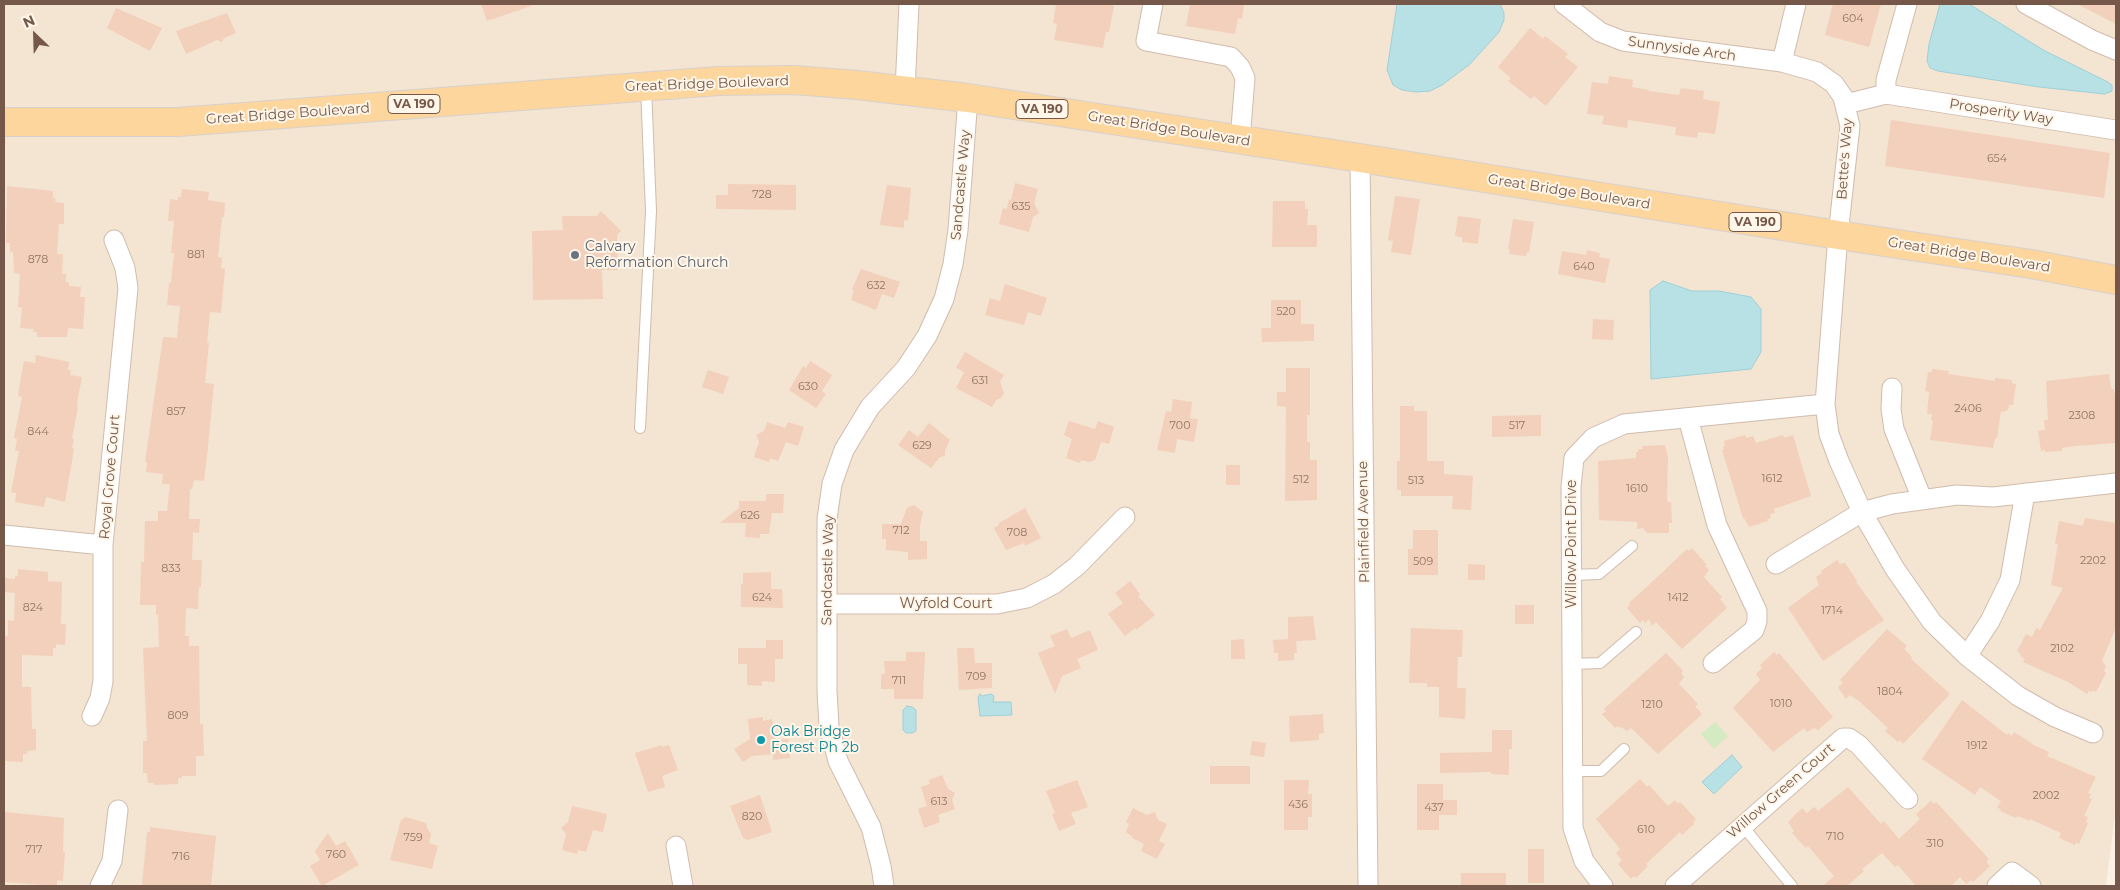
<!DOCTYPE html>
<html>
<head>
<meta charset="utf-8">
<style>
	body { margin:0 }
	#map { position:relative; width:2120px; height:890px; overflow:hidden; background:#fcf2e4; font-family:Montserrat,sans-serif }
	canvas { display:block }
	.frame { position:absolute; inset:0; border:5px solid #755849; pointer-events:none }
	.north { position:absolute; left:10px; top:10px; width:50px; height:50px; -webkit-text-stroke:4px #fff6ea; paint-order:stroke; rotate:336deg; font-size:14px; font-weight:700; line-height:20px; text-align:center; color:#755849 }
	.north::after { content:''; display:block; margin:auto; width:18px; height:22px; background:#755849; clip-path:polygon(50% 0,100% 100%,50% 72%,0 100%) }
</style>
</head>
<body>
<div id="map">
<canvas width="2120" height="890"></canvas>
<div class="frame"></div>
<div class="north">N</div>
</div>
<script>
const ctx = document.querySelector('canvas').getContext('2d');
ctx.lineJoin = 'round';
function fill(path, color) { ctx.fillStyle = color; ctx.fill(path, 'evenodd'); }
const toPath = rows => new Path2D(rows.map(r => 'M' + r).join(''));
function strokePath(path, color, width, dash) { ctx.strokeStyle = color; ctx.lineWidth = width; ctx.lineCap = dash ? 'butt' : 'round'; ctx.setLineDash(dash || []); ctx.stroke(path); }
function label(font, color, halo, rows, align = 'center') {
  ctx.font = font + ' Montserrat,sans-serif'; ctx.lineWidth = 4; ctx.setLineDash([]); ctx.textBaseline = 'middle'; ctx.strokeStyle = halo; ctx.fillStyle = color; for (const [text, x, y, turn = 0] of rows) {
    ctx.save(); ctx.translate(x, y); ctx.rotate((+turn || 0) * Math.PI / 180); ctx.textAlign = isNaN(turn) ? turn : align; if (halo) ctx.strokeText(text, 0, 0); ctx.fillText(text, 0, 0); ctx.restore();
  }
}
const residential = toPath([
	[4,4,2116,4,2116,806,2106,886,4,886]
]);
const green = toPath([
	[1715,722,1728,736,1714,749,1701,734]
]);
const water = toPath([
	[1397,4,1500,4,1504,13,1504,20,1499,32,1470,64,1442,85,1430,91,1416,92,1402,90,1393,85,1387,70,1397,4],
	[1940,4,1969,4,2045,51,2106,81,2112,85,2112,91,2105,94,2039,87,1938,71,1930,68,1927,61,1929,44,1940,4],
	[1663,281,1692,291,1719,291,1751,297,1761,309,1761,352,1751,369,1651,379,1650,290,1663,281],
	[980,694,982,696,991,694,994,696,993,702,1011,702,1012,715,980,716,978,697,980,694],
	[907,706,912,707,916,710,916,731,912,733,906,733,903,730,903,710,907,706],
	[1732,755,1742,767,1714,794,1702,782,1732,755]
]);
const building = toPath([
	[481,4,531,4,531,6,487,21],
	[1056,4,1105,4,1114,6,1109,32,1106,32,1103,48,1054,40,1057,24,1053,23],
	[1190,4,1244,4,1242,19,1238,18,1235,34,1186,26],
	[1833,4,1881,4,1869,47,1825,35],
	[2077,4,2116,4,2116,24],
	[116,8,162,28,150,51,107,28],
	[227,13,236,33,224,38,222,42,217,40,186,54,176,31],
	[1530,28,1543,39,1545,36,1568,54,1565,57,1578,67,1546,106,1534,96,1531,99,1508,81,1511,78,1498,67],
	[1609,76,1633,80,1632,87,1649,90,1649,91,1679,95,1681,88,1704,91,1703,99,1720,102,1715,134,1698,132,1697,138,1675,135,1676,127,1628,120,1627,128,1602,124,1604,116,1587,114,1592,82,1608,84],
	[1891,120,2110,153,2104,198,1885,166],
	[1015,183,1038,189,1034,203,1039,213,1033,217,1029,232,999,224,1003,208,1007,209,1009,199,1011,200],
	[728,184,796,185,796,210,716,209,716,195,728,195],
	[887,185,911,188,908,221,904,220,904,228,880,225],
	[7,186,53,191,53,198,56,199,55,202,64,203,64,224,59,224,57,254,63,254,62,274,66,274,66,282,69,283,69,286,81,287,80,297,85,297,83,329,68,328,67,337,37,337,37,332,33,332,34,329,20,328,22,308,18,307,20,274,14,273,13,252,10,252,10,243,6,243],
	[182,189,209,192,208,200,225,203,224,217,222,217,218,257,222,258,221,268,225,269,221,313,210,312,207,343,209,343,205,383,214,384,207,456,204,481,194,480,192,489,190,489,189,519,200,519,199,533,193,532,192,560,202,560,201,587,199,587,198,609,186,608,185,636,189,636,189,646,199,646,200,724,203,724,204,756,196,756,196,776,182,776,182,778,178,778,178,784,154,785,154,783,148,783,147,773,143,773,143,741,147,741,143,648,159,647,158,615,156,615,156,605,140,605,141,562,144,562,145,521,158,521,158,511,167,511,170,484,162,484,163,474,146,472,147,462,145,462,163,337,177,338,180,306,167,305,169,283,171,283,174,253,171,253,174,221,168,221,170,199,178,200,178,197,181,197],
	[1395,196,1420,199,1411,255,1391,252,1393,241,1388,240],
	[1273,201,1305,201,1305,209,1308,209,1307,225,1317,225,1317,247,1272,247],
	[601,211,621,231,617,235,618,270,602,270,603,299,533,300,532,231,563,230,562,216,597,216],
	[1458,216,1481,219,1478,244,1462,242,1462,237,1455,236],
	[1513,219,1534,222,1529,252,1527,252,1526,256,1509,254,1510,249,1508,249],
	[1587,250,1600,253,1599,257,1610,259,1605,283,1558,274,1562,251,1586,255],
	[861,269,900,282,894,298,882,294,876,310,851,300,854,290,852,289],
	[1005,284,1047,298,1041,316,1028,312,1024,325,985,315,990,298,1000,301],
	[1271,300,1301,300,1301,324,1314,324,1314,341,1262,342,1261,328,1271,328],
	[1593,319,1614,320,1613,340,1592,339],
	[965,352,1004,375,1000,381,1004,393,1001,398,996,400,992,407,956,388,964,372,956,368],
	[36,355,69,362,68,370,71,370,70,375,82,377,78,397,77,407,78,407,72,439,74,439,72,448,74,449,65,502,46,497,44,507,15,502,16,493,11,492,19,451,15,451,17,439,14,438,22,397,18,396,21,376,24,361,35,363],
	[810,361,832,375,822,391,826,394,816,408,789,390,803,366,806,368],
	[1286,368,1310,368,1310,415,1307,415,1307,442,1310,442,1310,460,1317,460,1317,500,1285,501,1286,407,1277,406,1277,392,1286,392],
	[1932,369,1949,371,1948,374,1995,381,1995,378,2012,380,2012,383,2016,384,2013,405,2009,405,2008,410,2006,410,2005,412,2001,411,1997,438,1995,438,1993,448,1930,440,1933,421,1931,420,1932,414,1927,414,1929,392,1925,391,1928,372,1932,372],
	[708,370,729,377,723,394,702,387],
	[2109,374,2111,389,2114,389,2114,393,2116,393,2116,443,2075,446,2062,448,2062,451,2045,452,2045,450,2041,451,2038,431,2045,430,2044,420,2048,420,2046,381],
	[1173,399,1192,402,1190,418,1198,419,1194,442,1177,439,1175,453,1157,450,1166,411,1171,412],
	[1400,406,1414,406,1414,411,1427,411,1427,461,1444,461,1444,474,1473,476,1471,510,1452,509,1453,496,1401,496,1401,490,1397,490,1397,461,1400,461],
	[1541,415,1541,436,1492,437,1492,416],
	[1069,421,1095,429,1098,421,1114,427,1109,444,1101,442,1095,460,1089,462,1081,460,1080,463,1066,458,1072,439,1064,435],
	[767,422,785,428,788,422,804,427,798,446,786,442,778,461,770,458,769,462,754,457,759,442,756,435,764,431],
	[929,423,950,440,945,450,945,456,940,457,931,468,898,445,909,430,918,437],
	[1745,435,1746,438,1753,436,1756,443,1783,435,1784,438,1793,435,1811,496,1774,509,1775,513,1770,514,1771,518,1767,519,1768,521,1749,527,1744,518,1743,518,1722,450,1724,449,1723,446,1725,446,1724,441],
	[1665,445,1668,457,1667,499,1668,502,1671,502,1672,523,1669,523,1669,533,1647,533,1643,528,1637,529,1637,522,1599,520,1598,461,1636,458,1636,452,1638,452,1638,449,1643,449,1642,446],
	[1226,465,1240,465,1240,485,1226,485],
	[766,494,784,494,783,513,772,513,769,534,760,534,760,538,745,537,746,523,720,523,739,508,739,501,766,501],
	[914,505,923,512,920,525,920,541,927,541,927,559,908,560,908,552,886,550,886,539,882,539,882,524,901,524,907,508],
	[1025,508,1041,538,1025,546,1024,543,1006,550,994,528,999,525,999,523],
	[2085,518,2116,523,2116,627,2102,661,2106,666,2104,671,2106,673,2096,692,2093,690,2092,692,2089,691,2087,694,2068,682,2023,662,2025,659,2020,656,2021,654,2017,651,2026,634,2032,637,2036,628,2040,630,2063,588,2051,585,2058,544,2055,544,2059,521,2083,526],
	[1413,530,1438,530,1438,575,1408,575,1408,549,1413,549],
	[1692,548,1707,565,1705,566,1709,570,1704,577,1722,597,1720,599,1727,608,1682,649,1656,622,1652,626,1649,619,1645,623,1643,620,1640,623,1627,608,1630,605,1629,603,1652,582,1687,549,1689,551],
	[1837,560,1840,564,1845,563,1857,581,1856,582,1884,620,1823,661,1788,608,1819,585,1816,577,1822,573,1821,571],
	[1468,564,1485,565,1485,580,1468,580],
	[18,569,48,572,48,581,62,582,61,624,66,624,65,645,56,644,56,648,53,648,53,656,22,655,22,687,31,687,32,729,36,729,36,750,27,751,27,754,23,754,23,762,4,761,4,636,8,636,8,620,14,621,15,593,4,592,4,578,15,579,15,576,18,576],
	[771,572,771,589,782,589,783,608,741,607,741,584,743,584,743,573],
	[1130,581,1140,594,1138,596,1155,615,1136,630,1135,628,1125,636,1108,614,1123,603,1115,593],
	[1515,605,1534,605,1534,624,1515,624],
	[1313,616,1316,640,1296,641,1297,653,1294,653,1294,660,1278,661,1278,653,1274,653,1273,640,1288,639,1288,617],
	[1411,628,1463,630,1462,657,1458,657,1457,688,1466,688,1465,719,1439,717,1439,687,1427,687,1427,683,1409,683],
	[1067,629,1071,638,1090,630,1098,650,1077,659,1081,668,1062,676,1055,694,1038,653,1055,646,1050,636],
	[1887,629,1907,646,1904,649,1912,657,1911,659,1950,694,1903,744,1900,740,1898,742,1885,731,1888,728,1859,701,1850,695,1846,699,1838,687,1843,683,1840,680],
	[1244,639,1245,659,1231,659,1231,640],
	[766,640,783,640,783,659,775,659,775,682,762,681,762,686,747,685,747,664,738,664,738,648,766,648],
	[957,648,974,648,975,663,992,663,992,688,959,690],
	[906,652,925,652,923,699,894,699,894,689,881,689,881,674,885,674,884,661,906,661],
	[1774,652,1777,655,1779,653,1833,717,1818,730,1814,728,1807,732,1804,728,1773,752,1733,708,1760,680,1756,674,1762,668,1760,665],
	[1666,653,1683,671,1681,673,1684,677,1679,684,1698,704,1695,706,1702,714,1658,754,1631,728,1627,731,1621,727,1619,728,1618,726,1615,728,1602,714,1606,711,1604,709],
	[1962,700,2007,735,2008,733,2012,736,2014,732,2034,745,2049,752,2047,756,2096,777,2088,793,2091,794,2089,798,2092,799,2084,816,2088,817,2086,822,2088,823,2079,844,2076,842,2075,845,2059,838,2061,833,2030,819,2030,821,2017,816,2016,818,2000,811,2001,809,1997,808,2001,801,1980,787,1975,795,1922,759],
	[1323,714,1324,733,1319,734,1319,740,1290,742,1289,716],
	[763,717,763,721,772,719,776,740,788,739,790,758,773,760,773,754,752,756,743,762,734,749,750,739,748,719],
	[1492,730,1512,730,1512,749,1509,749,1509,775,1491,774,1491,772,1440,773,1440,753,1492,752],
	[1252,741,1266,743,1264,757,1250,755],
	[662,745,662,747,669,745,678,770,662,776,665,787,648,792,635,753],
	[1210,766,1250,766,1250,784,1210,784],
	[942,775,948,789,955,793,952,800,955,809,938,815,940,822,924,828,918,809,927,806,921,787,930,784,929,780],
	[1640,779,1647,787,1649,785,1668,806,1675,800,1678,804,1680,802,1696,819,1693,822,1694,824,1682,835,1680,832,1646,864,1648,866,1636,878,1634,876,1631,879,1618,864,1622,860,1616,853,1620,849,1596,819],
	[1077,780,1088,807,1071,813,1076,824,1059,831,1052,814,1055,813,1046,791],
	[1284,780,1309,780,1308,794,1312,794,1312,817,1308,817,1308,830,1284,830],
	[1417,784,1443,784,1443,800,1457,800,1457,815,1439,815,1439,830,1417,830],
	[1848,787,1881,824,1884,821,1899,839,1920,819,1916,814,1931,801,1934,804,1936,802,1988,858,1987,863,1990,866,1973,882,1971,880,1966,884,1960,877,1951,886,1916,886,1898,865,1895,867,1882,853,1862,869,1864,871,1847,886,1823,886,1834,876,1808,846,1806,848,1792,833,1794,831,1788,822,1802,808,1807,813,1814,807,1818,811],
	[760,795,772,832,748,840,743,838,730,806],
	[572,806,607,814,603,832,593,830,586,852,578,850,577,854,562,850,566,834,561,828,568,822],
	[1133,808,1147,815,1155,812,1158,820,1167,824,1159,841,1165,844,1157,859,1141,851,1144,844,1132,838,1133,837,1126,832,1129,824,1126,822],
	[5,812,64,818,63,852,65,852,63,881,57,880,57,886,4,882],
	[406,817,426,823,427,828,431,834,429,843,438,846,432,869,390,860,401,820],
	[150,827,216,836,211,886,142,886,147,832,150,832],
	[328,833,336,846,345,841,359,865,322,886,310,866,320,860,315,851],
	[1528,849,1544,849,1544,883,1528,883],
	[1461,873,1506,873,1506,886,1461,886]
]);
const lane = toPath([
	[640,428,651,211,646,87],
	[1571,575,1599,574,1632,546],
	[1572,664,1600,663,1636,632],
	[1573,771,1601,771,1624,749],
	[1742,825,1792,886]
]);
const street = toPath([
	[1153,4,1146,41,1231,57,1240,67,1245,78,1240,140],
	[1564,4,1600,32,1623,41,1782,62],
	[1796,4,1782,62,1817,72,1834,84,1843,97,1850,126,1838,235,1825,404,1829,434,1839,461,1862,512,1895,569,1932,622,1967,656,2018,696,2055,717,2093,733],
	[2026,4,2092,40,2116,50],
	[905,90,909,4],
	[1886,94,1886,80,1907,4],
	[1846,104,1886,94,2116,130],
	[1360,158,1368,886],
	[1892,388,1891,409,1894,429,1922,499],
	[1688,418,1717,525,1757,611,1757,621,1754,630,1713,663],
	[4,535,103,545],
	[1776,564,1862,512,1892,504,1957,495,1993,497,2116,483],
	[827,604,997,604,1027,598,1054,584,1077,566,1125,517],
	[1967,656,1990,621,2010,580,2025,493],
	[92,716,100,698,103,681,103,545,128,288,125,268,114,240],
	[676,846,683,886],
	[100,886,112,861,118,810],
	[884,886,881,866,871,827,838,761,829,726,827,691,827,519,832,484,844,450,870,407,906,368,927,336,944,299,953,264,958,230,968,98],
	[1603,886,1584,861,1573,828,1571,487,1574,458,1593,438,1624,424,1825,404],
	[1675,886,1843,738,1849,738,1859,745,1908,799],
	[1997,886,2012,872,2031,886]
]);
const primary = toPath([
	[4,122,178,122,719,81,794,80,857,85,968,98,1360,158,1838,235,2031,264,2116,280]
]);
const markers = [
	[575,255,5,"#6b7280"],
	[761,740,5,"#0f9aa8"]
];
const numberNames = [
	["604",1853,19],
	["654",1997,159],
	["728",762,195],
	["635",1021,207],
	["881",196,255],
	["878",38,260],
	["640",1584,267],
	["632",876,286],
	["520",1286,312],
	["631",980,381],
	["630",808,387],
	["2406",1968,409],
	["857",176,412],
	["2308",2082,416],
	["700",1180,426],
	["517",1517,426],
	["844",38,432],
	["629",922,446],
	["1612",1772,479],
	["512",1301,480],
	["513",1416,481],
	["1610",1637,489],
	["626",750,516],
	["712",901,531],
	["708",1017,533],
	["2202",2093,561],
	["509",1423,562],
	["833",171,569],
	["624",762,598],
	["1412",1678,598],
	["824",33,608],
	["1714",1832,611],
	["2102",2062,649],
	["709",976,677],
	["711",899,681],
	["1804",1890,692],
	["1010",1781,704],
	["1210",1652,705],
	["809",178,716],
	["1912",1977,746],
	["2002",2046,796],
	["613",939,802],
	["436",1298,805],
	["437",1434,808],
	["820",752,817],
	["610",1646,830],
	["710",1835,837],
	["759",413,838],
	["310",1935,844],
	["717",34,850],
	["760",336,855],
	["716",181,857]
];
const shields = [
	[414,104,52],
	[1042,109,52],
	[1755,222,52]
];
const shieldNames = [
	["VA 190",414,104],
	["VA 190",1042,109],
	["VA 190",1755,222]
];
const streetNames = [
	["Sunnyside Arch",1682,49,8],
	["Great Bridge Boulevard",707,84,-2],
	["Prosperity Way",2001,112,9],
	["Great Bridge Boulevard",288,114,-4],
	["Great Bridge Boulevard",1169,129,9],
	["Bette's Way",1845,159,-86],
	["Sandcastle Way",961,185,-85],
	["Great Bridge Boulevard",1569,192,9],
	["Great Bridge Boulevard",1969,255,9],
	["Royal Grove Court",110,477,-85],
	["Plainfield Avenue",1364,522,-91],
	["Willow Point Drive",1572,544,-90],
	["Sandcastle Way",828,570,-89],
	["Wyfold Court",946,604],
	["Willow Green Court",1781,791,-41]
];
const worshipNames = [
	["Calvary",585,247],
	["Reformation Church",585,263]
];
const cultureNames = [
	["Oak Bridge",771,732],
	["Forest Ph 2b",771,748]
];
fill(residential, '#f4e4d2');
fill(green, '#d3eac2');
fill(water, '#b8e1e6');
strokePath(water, '#9ed0d8', 1);
fill(building, '#f2d0bb');
strokePath(lane, '#d0bcad', 12);
strokePath(street, '#d0bcad', 21);
strokePath(primary, '#d8d0cc', 30);
strokePath(lane, '#fff', 10);
strokePath(street, '#fff', 19);
strokePath(primary, '#fcd69c', 28);
for (const [x, y, r, color] of markers) { const dot = new Path2D(); dot.arc(x, y, r, 0, 2 * Math.PI); ctx.fillStyle = color; ctx.fill(dot); strokePath(dot, '#fff6ea', 2); }
label('11px', '#947666', null, numberNames);
for (const [x, y, w] of shields) { const box = new Path2D(); box.roundRect(x - w / 2, y - 9.5, w, 19, 4); ctx.fillStyle = '#fff6ea'; ctx.fill(box); strokePath(box, '#755849', 1); }
label('bold 12px', '#755849', null, shieldNames);
label('14px', '#755849', '#fff6ea', streetNames);
label('14px', '#5b616d', '#fff6ea', worshipNames, 'left');
label('14px', '#0d838f', '#fff6ea', cultureNames, 'left');
</script>
</body>
</html>
